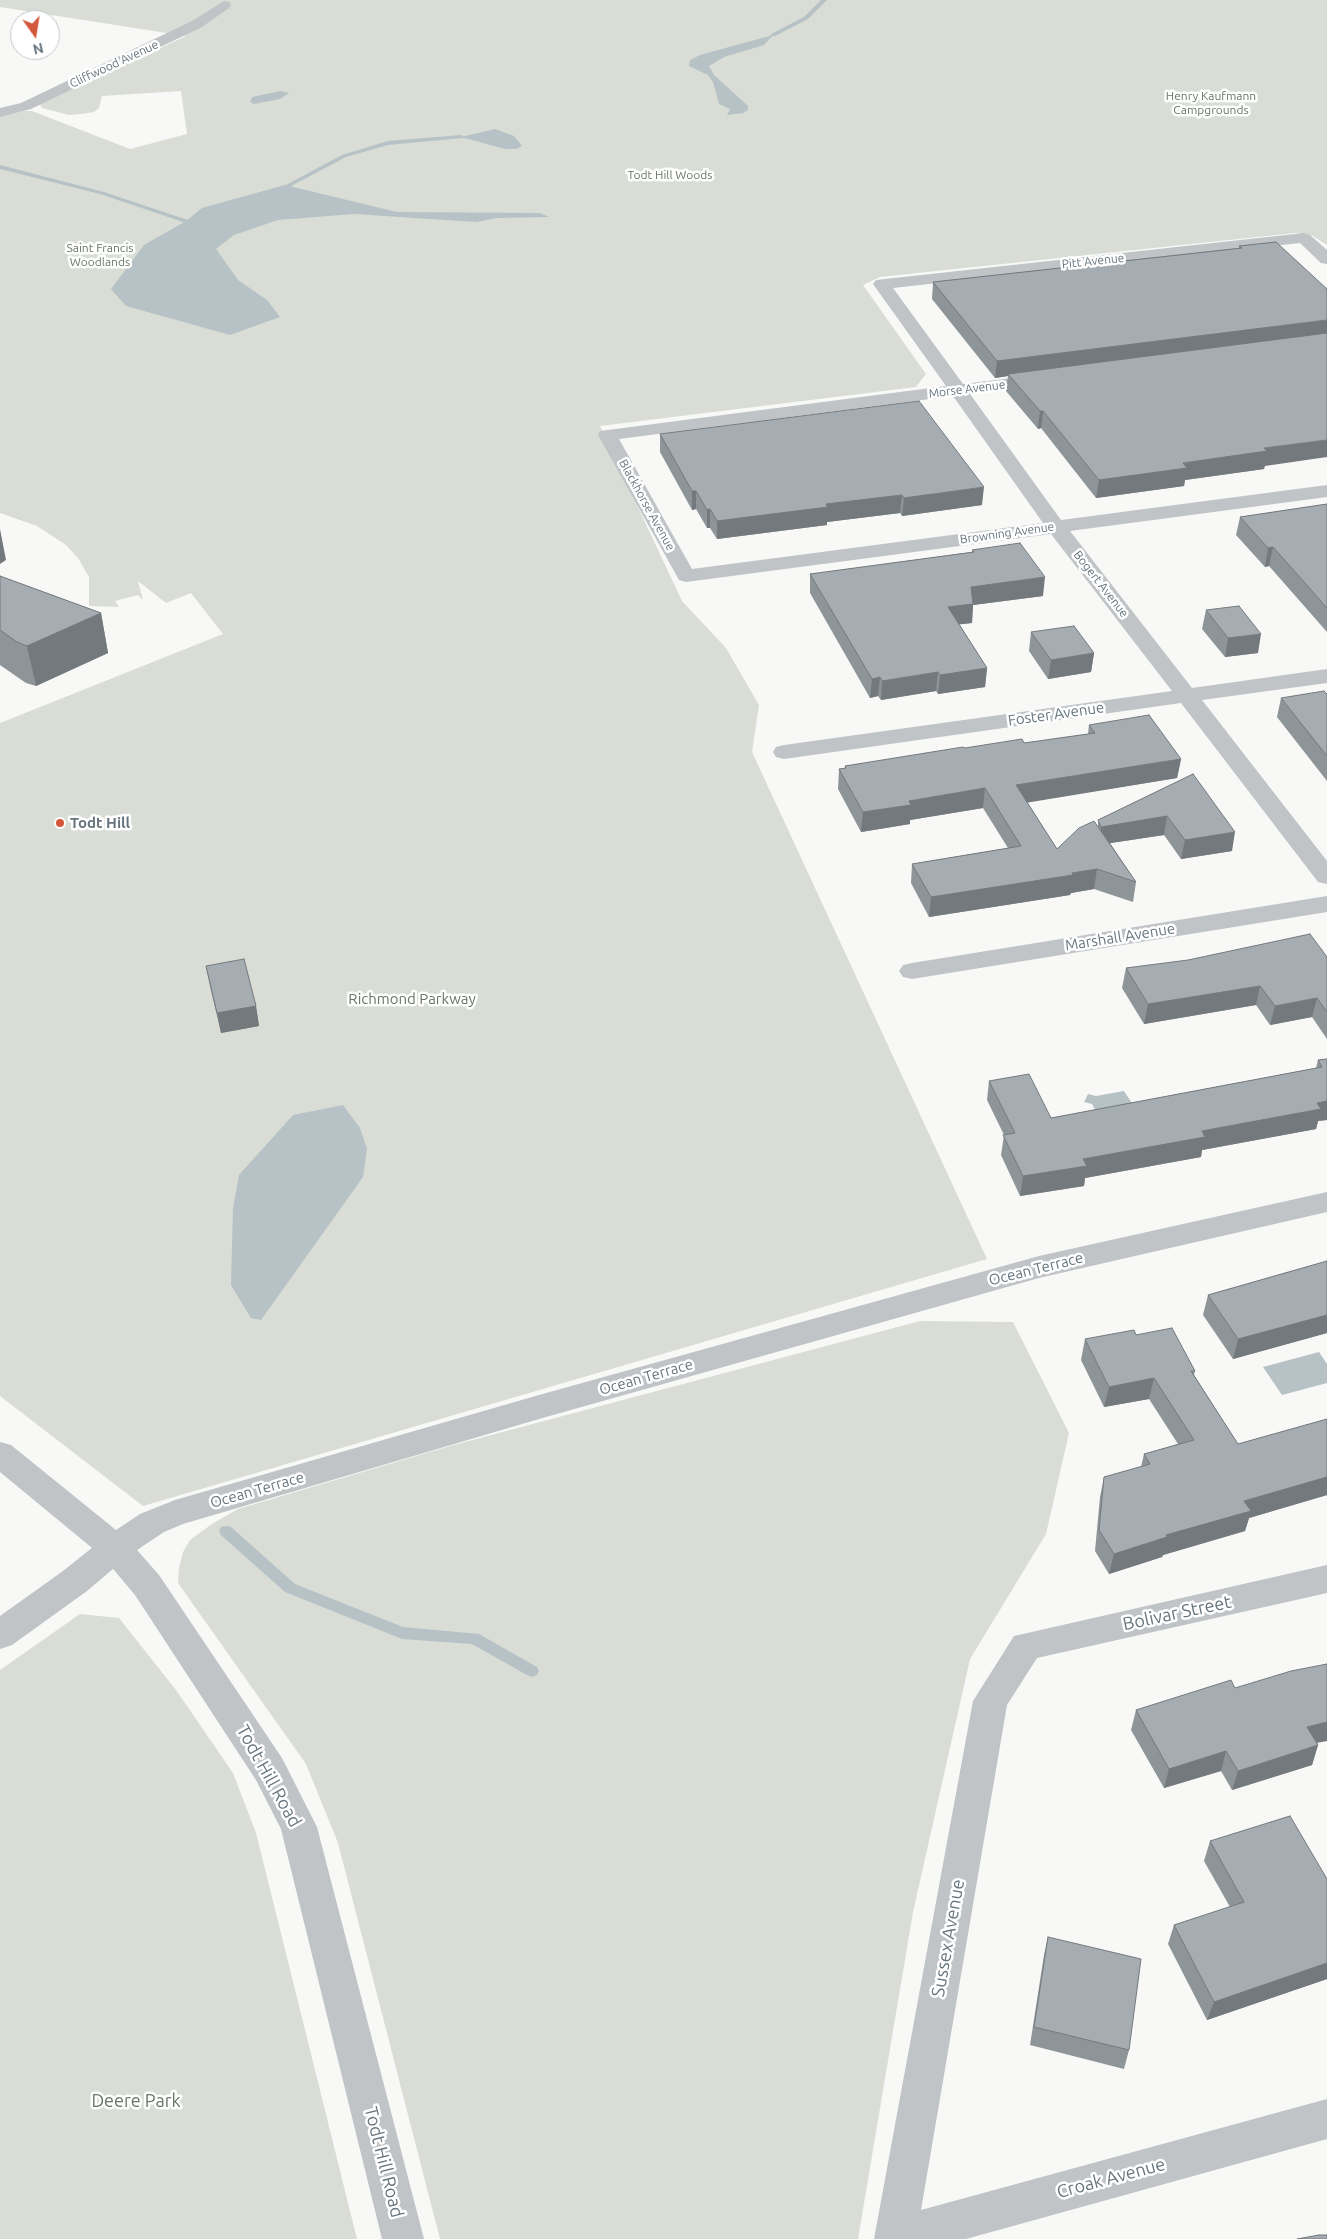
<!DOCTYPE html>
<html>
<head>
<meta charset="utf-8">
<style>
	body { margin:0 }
	#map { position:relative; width:1327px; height:2239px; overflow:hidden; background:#f8f8f6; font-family:Ubuntu,sans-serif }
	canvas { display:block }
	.north { position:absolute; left:10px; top:10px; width:50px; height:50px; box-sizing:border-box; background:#fff; border:1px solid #c2c8cb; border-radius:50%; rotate:167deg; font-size:14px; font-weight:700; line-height:20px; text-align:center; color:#66757e }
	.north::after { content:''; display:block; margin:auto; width:18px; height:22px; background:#d3573b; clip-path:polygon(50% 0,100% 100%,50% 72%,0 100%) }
</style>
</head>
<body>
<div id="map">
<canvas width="1327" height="2239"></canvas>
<div class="north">N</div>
</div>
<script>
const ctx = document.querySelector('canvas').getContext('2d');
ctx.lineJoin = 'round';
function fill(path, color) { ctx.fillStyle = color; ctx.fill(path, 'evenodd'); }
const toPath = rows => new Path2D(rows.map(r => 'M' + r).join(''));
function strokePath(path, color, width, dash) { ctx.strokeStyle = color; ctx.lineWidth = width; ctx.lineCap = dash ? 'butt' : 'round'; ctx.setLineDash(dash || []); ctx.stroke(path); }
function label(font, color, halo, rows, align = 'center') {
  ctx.font = font + ' Ubuntu,sans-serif'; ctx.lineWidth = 5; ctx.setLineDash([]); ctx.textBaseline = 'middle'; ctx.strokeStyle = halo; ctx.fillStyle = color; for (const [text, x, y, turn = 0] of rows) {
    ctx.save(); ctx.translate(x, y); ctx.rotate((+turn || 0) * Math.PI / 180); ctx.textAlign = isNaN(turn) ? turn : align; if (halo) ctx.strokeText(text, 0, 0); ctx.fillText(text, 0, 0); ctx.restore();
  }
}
const green = toPath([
	[0,0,1327,0,1327,245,1313,236,1295,233,880,277,863,285,926,374,916,387,600,426,682,601,726,648,759,705,752,752,987,1259,143,1506,0,1396,0,723,223,634,191,593,166,603,138,581,143,600,138,595,115,601,119,607,89,606,89,577,78,558,66,545,37,526,0,513,0,116,24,111,32,111,130,149,187,134,181,91,102,96,99,108,94,112,81,114,69,115,42,108,40,104,186,36,0,7],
	[920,1321,1013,1322,1069,1433,1046,1534,970,1659,913,1912,858,2239,440,2239,338,1843,306,1764,178,1583,179,1568,183,1552,190,1540,212,1524,238,1509,450,1446],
	[80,1614,119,1618,176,1690,233,1773,256,1833,357,2239,0,2239,0,1670]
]);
const water = toPath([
	[773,35,764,45,724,57,709,66,714,75,748,106,748,110,743,113,727,115,730,109,719,104,713,82,708,75,689,66,690,60,700,55],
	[280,91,289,93,280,99,254,104,250,102,252,97],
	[495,129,514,136,522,146,517,149,505,149,461,137],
	[285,185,397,212,540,213,549,217,497,218,476,222,354,214,278,220,234,235,216,249,238,280,267,300,280,317,230,335,126,306,111,289,144,245,186,221,202,208],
	[1124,1091,1135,1108,1098,1115,1092,1104,1084,1102,1088,1094,1096,1096],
	[343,1105,360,1128,367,1149,363,1177,261,1320,251,1318,231,1285,233,1208,239,1175,293,1115],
	[1319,1352,1327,1364,1327,1383,1282,1395,1263,1367]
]);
const stream = toPath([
	[821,0,827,0,808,19,775,36,771,36,771,34,804,17,821,0],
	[461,135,463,136,463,138,388,145,346,157,276,194,271,193,342,155,388,141,461,135],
	[0,165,104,192,188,220,191,235,188,237,185,235,183,222,100,194,0,169,0,165],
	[226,1526,231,1527,295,1584,403,1627,479,1634,537,1667,539,1671,537,1675,532,1677,527,1675,472,1644,402,1639,285,1592,221,1535,219,1531,221,1527,226,1526]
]);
const minor = toPath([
	[224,1,229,2,231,5,229,8,202,27,31,109,0,117,0,108,21,103,192,21,224,1],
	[1304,233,1310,235,1327,250,1327,264,1321,263,1300,243,893,288,963,384,1044,374,1050,375,1053,379,1050,383,1044,384,970,394,1061,520,1327,485,1327,497,1070,531,1192,688,1327,669,1327,683,1202,700,1327,861,1327,884,1318,882,1181,703,784,759,776,757,773,752,776,747,784,745,1172,691,1051,534,686,582,679,580,598,435,600,431,946,386,873,284,876,280,1304,233],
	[953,396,1043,523,692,569,619,439,953,396],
	[1327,896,1327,912,912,979,903,977,899,971,903,965,912,963,1327,896],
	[115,1535,127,1539,131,1548,127,1557,87,1591,12,1645,0,1649,0,1616,63,1571,103,1539,115,1535],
	[1327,1565,1327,1593,1037,1658,1007,1705,921,2210,1327,2099,1327,2139,966,2239,874,2239,973,1701,1014,1636,1327,1565]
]);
const tertiary = toPath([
	[1327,1192,1327,1212,1039,1278,539,1419,183,1524,164,1532,137,1550,159,1575,282,1758,317,1827,424,2239,382,2239,281,1829,256,1780,135,1595,103,1557,0,1472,0,1442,11,1445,116,1530,140,1514,175,1500,539,1395,1039,1256,1327,1192]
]);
const wall = toPath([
	[1276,242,1264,469,1185,480,1184,486,1096,498,1041,428,1038,429,1006,391,1008,376,995,378,932,299,933,282,1239,248,1239,246],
	[660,434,982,505,902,516,900,513,827,522,827,525,717,539,710,528,707,528,696,509,692,510,660,452],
	[1327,504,1327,632,1269,566,1265,567,1236,535,1240,517],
	[972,550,1043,596,973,605,972,623,959,624,987,668,985,687,938,694,936,691,881,700,878,696,870,698,810,593,810,574,972,552],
	[0,576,101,613,108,653,36,686,26,683,0,665],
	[1206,610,1258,653,1225,657,1202,629],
	[1031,632,1094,653,1091,672,1048,679,1029,651],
	[1327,694,1327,781,1277,717,1281,698],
	[1089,725,1181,759,1177,778,1027,802,1057,849,1098,826,1098,820,1193,774,1232,851,1181,859,1164,835,1110,843,1136,882,1133,902,1094,889,1071,893,1070,895,929,917,911,883,912,864,1008,848,983,808,910,820,910,824,861,832,838,789,839,769,845,768,845,766,965,748,1024,743,1088,734],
	[1327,957,1327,1039,1312,1017,1270,1025,1256,1005,1144,1024,1122,988,1126,968],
	[206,966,256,1006,259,1026,221,1033,210,986],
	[1327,1059,1327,1120,1318,1121,1316,1129,1202,1150,1201,1157,1085,1178,1084,1186,1020,1196,1001,1155,1004,1135,987,1100,989,1081,1051,1118,1316,1068,1318,1060],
	[1327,1261,1327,1333,1233,1359,1203,1315,1208,1295],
	[1136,1335,1195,1371,1194,1375,1238,1444,1327,1419,1327,1495,1249,1518,1245,1531,1163,1555,1162,1557,1109,1574,1095,1551,1100,1497,1104,1477,1141,1467,1144,1454,1178,1444,1149,1399,1104,1407,1081,1360,1085,1339],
	[1235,1688,1317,1743,1318,1745,1312,1765,1232,1790,1221,1771,1164,1788,1131,1730,1136,1710],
	[1210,1841,1327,1879,1327,1979,1207,2020,1168,1944,1174,1925,1230,1907,1204,1861],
	[1048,1937,1129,2050,1124,2069,1030,2045,1044,1955]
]);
const shadedWall = toPath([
	[1327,320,1327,337,1008,374,1008,376,995,378,997,361],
	[1040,411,1043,411,1041,428,1038,429],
	[1327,440,1327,457,1265,466,1264,469,1185,480,1184,486,1096,498,1099,480,1264,448],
	[984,487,982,505,902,516,904,498],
	[692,491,696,491,696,509,692,510],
	[902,495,900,513,827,522,827,525,717,539,717,521,826,504],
	[710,509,710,528,707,528,707,510],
	[0,529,6,560,0,564],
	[1273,547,1269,566,1265,567,1268,548],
	[1045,577,1043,596,973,605,972,623,946,626,948,607,971,587],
	[101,613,108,653,36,686,27,646],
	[1261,634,1258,653,1225,657,1228,638],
	[1094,653,1091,672,1048,679,1051,660],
	[987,668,985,687,938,694,940,675],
	[938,672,936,691,881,700,882,681],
	[880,677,878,696,870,698,872,679],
	[1181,759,1177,778,1013,805,1016,785],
	[985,788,983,808,910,820,910,824,861,832,863,812,909,801],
	[1167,816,1164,835,1098,845,1101,827],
	[1235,832,1232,851,1181,859,1185,840],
	[1097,869,1094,889,1071,893,1070,895,929,917,931,897],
	[1260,986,1256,1005,1144,1024,1148,1004],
	[1317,998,1312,1017,1270,1025,1275,1006],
	[256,1006,259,1026,221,1033,217,1013],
	[1327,1101,1327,1120,1318,1121,1316,1129,1202,1150,1201,1157,1085,1178,1084,1186,1020,1196,1023,1176,1083,1159],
	[1327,1315,1327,1333,1233,1359,1238,1339],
	[1154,1378,1149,1399,1104,1407,1109,1387],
	[1327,1477,1327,1495,1249,1518,1245,1531,1163,1555,1162,1557,1109,1574,1114,1554,1166,1535,1244,1501],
	[1327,1722,1327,1741,1300,1746,1307,1727],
	[1318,1745,1312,1765,1232,1790,1238,1771],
	[1226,1751,1221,1771,1164,1788,1169,1769],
	[1327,1963,1327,1979,1207,2020,1214,2002]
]);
const building = toPath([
	[1276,242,1327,289,1327,320,997,361,933,282,1242,248,1239,246,1276,242],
	[1327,333,1327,440,1264,448,1267,451,1183,463,1187,468,1099,480,1043,411,1040,411,1008,374,1327,333],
	[919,401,984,487,904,498,902,495,826,504,828,507,717,521,710,509,707,510,696,491,692,491,660,434,919,401],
	[1327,504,1327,608,1273,547,1268,548,1240,517,1327,504],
	[1020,543,1045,577,971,587,973,604,948,607,987,668,940,675,938,672,882,681,880,677,872,679,810,574,974,552,972,550,1020,543],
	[0,576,101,613,27,646,17,642,0,630,0,576],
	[1239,606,1261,634,1228,638,1206,610,1239,606],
	[1074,626,1094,653,1051,660,1031,632,1074,626],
	[1324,691,1327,694,1327,756,1281,698,1324,691],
	[1149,715,1181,759,1016,785,1057,849,1079,828,1094,821,1136,882,1097,869,1072,873,1073,875,931,897,912,864,1021,846,985,788,909,801,911,805,863,812,839,769,846,768,845,766,963,747,965,748,1022,739,1024,743,1095,733,1089,725,1149,715],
	[1193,774,1235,832,1185,840,1167,816,1101,827,1098,820,1193,774],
	[1310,934,1327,957,1327,1012,1317,998,1275,1006,1260,986,1148,1004,1126,968,1188,960,1310,934],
	[244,959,256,1006,217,1013,206,966,244,959],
	[1327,1059,1327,1101,1317,1103,1321,1109,1202,1131,1205,1137,1083,1159,1087,1166,1023,1176,1003,1135,1015,1133,989,1081,1029,1074,1051,1118,1322,1067,1318,1060,1327,1059],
	[1327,1261,1327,1315,1238,1339,1208,1295,1327,1261],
	[1172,1328,1195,1371,1191,1371,1238,1444,1327,1419,1327,1477,1244,1501,1251,1511,1166,1535,1167,1537,1114,1554,1099,1530,1104,1477,1150,1464,1144,1454,1194,1440,1154,1378,1109,1387,1085,1339,1134,1330,1136,1335,1172,1328],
	[1327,1664,1327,1722,1307,1727,1318,1745,1238,1771,1226,1751,1169,1769,1136,1710,1231,1680,1235,1688,1291,1671,1327,1664],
	[1290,1816,1327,1879,1327,1963,1214,2002,1174,1925,1244,1902,1210,1841,1290,1816],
	[1048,1937,1141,1959,1129,2050,1034,2027,1048,1937],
	[1319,2235,1327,2235,1327,2239,1297,2239,1319,2235]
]);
const markers = [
	[60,823,5,"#d3573b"]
];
const farStreetnames = [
	["Cliffwood Avenue",114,64,-25],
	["Pitt Avenue",1093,261,-6],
	["Morse Avenue",967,389,-7],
	["Blackhorse Avenue",647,505,61],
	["Browning Avenue",1007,533,-8],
	["Bogert Avenue",1101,584,52]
];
const farParknames = [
	["Henry Kaufmann",1211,96],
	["Campgrounds",1211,110],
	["Todt Hill Woods",670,175],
	["Saint Francis",100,248],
	["Woodlands",100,262]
];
const streetNames = [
	["Foster Avenue",1056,714,-8],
	["Marshall Avenue",1120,937,-9],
	["Ocean Terrace",1036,1269,-14],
	["Ocean Terrace",646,1377,-16],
	["Ocean Terrace",257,1490,-16]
];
const poiNames = [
	["Todt Hill",70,823]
];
const parkNames = [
	["Richmond Parkway",412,999]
];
const nearStreetnames = [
	["Bolivar Street",1177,1613,-12],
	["Todt Hill Road",269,1776,61],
	["Sussex Avenue",948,1938,-80],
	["Todt Hill Road",384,2162,76],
	["Croak Avenue",1111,2178,-15]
];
const nearParknames = [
	["Deere Park",136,2101]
];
fill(green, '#d9ddd6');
fill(water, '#b7c2c6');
fill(stream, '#b7c2c6');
fill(minor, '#c0c4c7');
fill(tertiary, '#c0c4c7');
fill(wall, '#8e9599');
fill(shadedWall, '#74797d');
fill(building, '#a5adb2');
strokePath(building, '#74797d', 1);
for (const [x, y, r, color] of markers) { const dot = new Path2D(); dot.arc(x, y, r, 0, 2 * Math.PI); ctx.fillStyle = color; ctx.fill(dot); strokePath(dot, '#fff', 2); }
label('12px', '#66757e', '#fff', farStreetnames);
label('12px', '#687765', '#fff', farParknames);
label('15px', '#66757e', '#fff', streetNames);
label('bold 15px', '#66757e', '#fff', poiNames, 'left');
label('15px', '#687765', '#fff', parkNames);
label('18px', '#66757e', '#fff', nearStreetnames);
label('18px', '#687765', '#fff', nearParknames);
</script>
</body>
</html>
